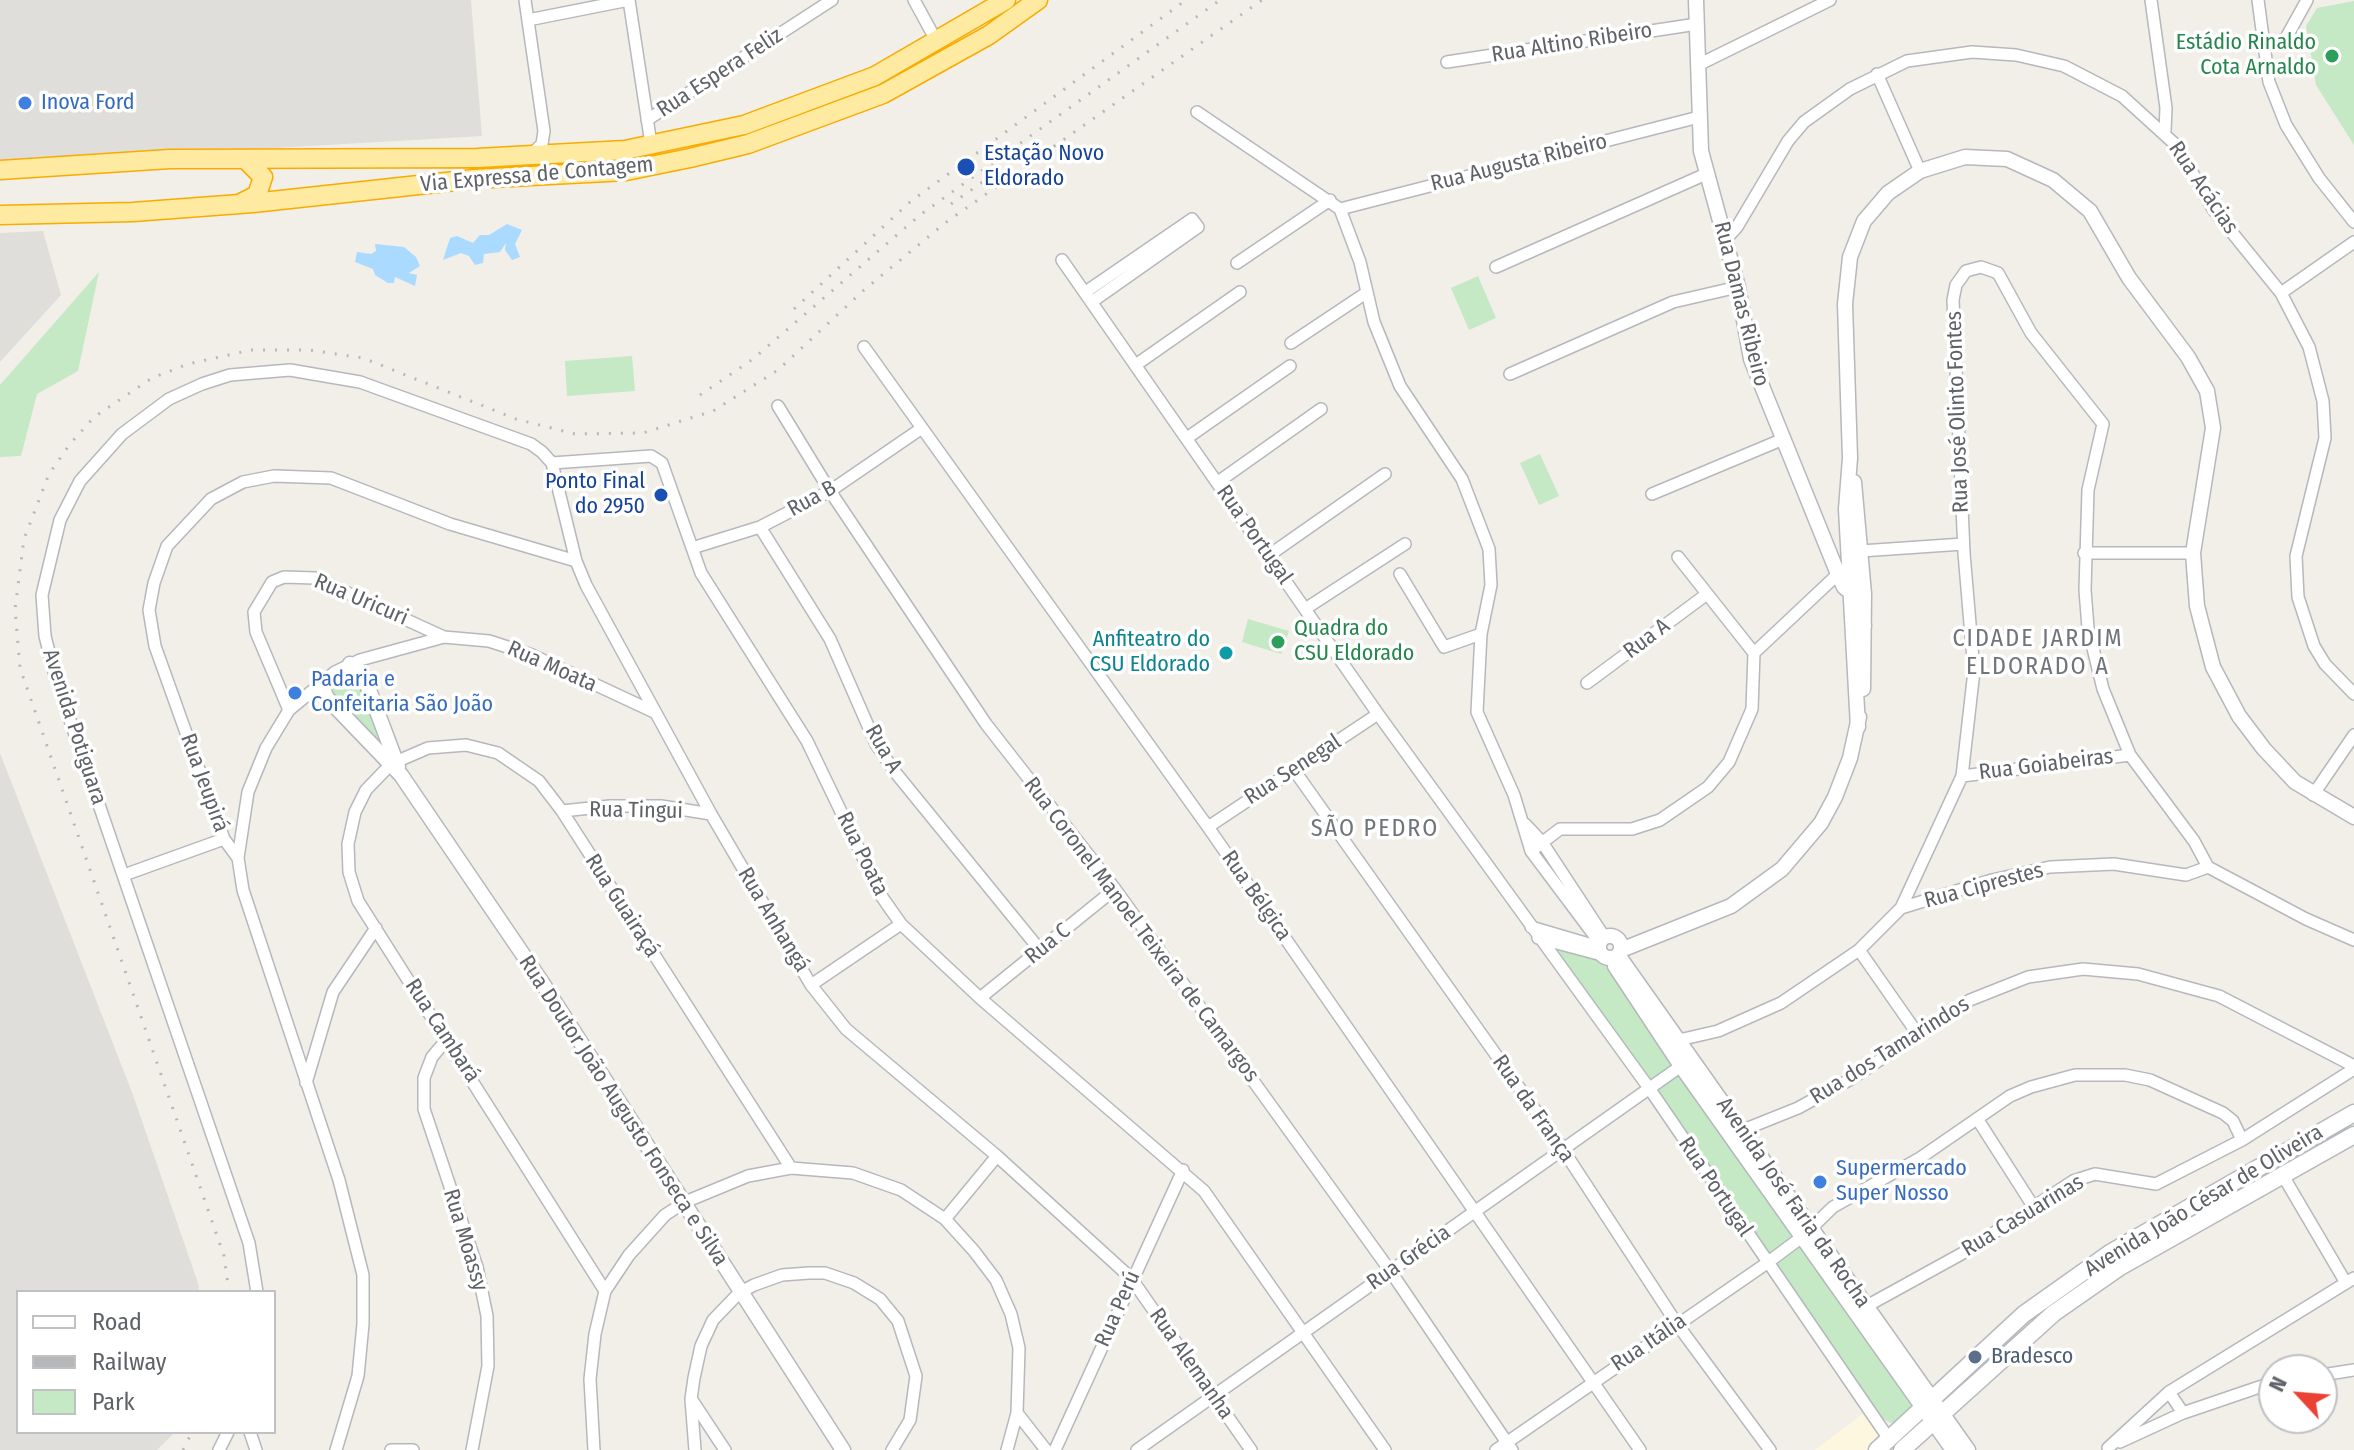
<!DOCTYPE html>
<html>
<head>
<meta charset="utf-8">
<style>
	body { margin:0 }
	#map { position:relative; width:2354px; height:1450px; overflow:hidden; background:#f1efe8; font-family:"Fira Sans Condensed",sans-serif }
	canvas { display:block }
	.legend { position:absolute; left:16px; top:1290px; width:260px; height:144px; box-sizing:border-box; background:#fff; border:2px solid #bfc1c3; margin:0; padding:10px 14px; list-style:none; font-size:24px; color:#5f6368 }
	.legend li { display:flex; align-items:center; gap:16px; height:40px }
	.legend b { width:40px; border:2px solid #bfc1c3 }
	.north { position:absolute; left:2258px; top:1354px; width:80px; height:80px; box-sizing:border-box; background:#fff; border:2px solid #bfc1c3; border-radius:50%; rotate:296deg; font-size:22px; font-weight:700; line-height:32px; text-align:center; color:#5f6368 }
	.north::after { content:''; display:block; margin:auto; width:28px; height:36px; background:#ea4335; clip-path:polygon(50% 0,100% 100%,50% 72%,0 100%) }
</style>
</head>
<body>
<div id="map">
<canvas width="2354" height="1450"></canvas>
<ul class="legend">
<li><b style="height:10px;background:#fff"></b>Road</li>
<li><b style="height:10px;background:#b6b7b8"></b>Railway</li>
<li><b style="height:22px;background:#c5e8c5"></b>Park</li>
</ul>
<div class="north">N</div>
</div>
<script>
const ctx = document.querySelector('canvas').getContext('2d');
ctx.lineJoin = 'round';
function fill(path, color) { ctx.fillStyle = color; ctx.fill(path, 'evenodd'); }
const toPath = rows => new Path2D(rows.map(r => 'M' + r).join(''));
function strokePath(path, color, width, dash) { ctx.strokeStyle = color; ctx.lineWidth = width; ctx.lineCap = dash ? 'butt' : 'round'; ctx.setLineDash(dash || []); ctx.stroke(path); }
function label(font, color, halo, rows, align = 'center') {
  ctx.font = font + ' "Fira Sans Condensed",sans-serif'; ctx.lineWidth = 7; ctx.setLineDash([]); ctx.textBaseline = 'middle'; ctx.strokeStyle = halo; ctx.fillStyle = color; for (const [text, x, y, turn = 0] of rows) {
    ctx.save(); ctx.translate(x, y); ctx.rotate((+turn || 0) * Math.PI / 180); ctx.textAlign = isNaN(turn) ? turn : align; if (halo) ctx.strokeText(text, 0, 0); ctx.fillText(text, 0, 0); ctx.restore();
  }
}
const commercial = toPath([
	[1864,1413,1885,1441,1875,1450,1815,1450]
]);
const industrial = toPath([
	[0,0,471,0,482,136,0,164],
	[43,231,61,295,0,362,0,233],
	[0,753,133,1095,199,1286,198,1292,18,1292,18,1432,175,1432,157,1450,0,1450]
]);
const green = toPath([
	[2354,1,2354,145,2316,85,2306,26,2317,8],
	[99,272,78,371,37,394,21,456,0,457,0,385],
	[1478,276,1496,318,1469,330,1451,288],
	[632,356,635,391,567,396,565,361],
	[1540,454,1559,496,1539,505,1520,463],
	[1248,619,1289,631,1281,654,1242,642],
	[349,666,360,676,390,759,322,683],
	[1549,945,1593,955,1606,964,1919,1406,1899,1427,1879,1417,1658,1091]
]);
const water = toPath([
	[507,224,522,230,515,244,520,257,512,260,505,250,506,243,500,252,484,254,483,263,475,265,469,256,461,253,443,260,450,238,457,236,473,243,480,235,489,235],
	[375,244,404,247,416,257,420,266,409,273,417,275,415,286,395,277,394,283,388,283,375,275,373,269,355,262,357,252,371,254,376,251]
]);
const minor = toPath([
	[525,0,544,131,542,144,531,155],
	[629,0,651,144],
	[914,0,937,42],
	[2151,0,2166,108,2165,131],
	[2258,0,2269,82,2286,125,2319,178,2354,222],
	[528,20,629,0],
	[2264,48,2286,38,2307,0],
	[1447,62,1697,24],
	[1698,65,1830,0],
	[1877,74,1920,171],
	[1197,112,1340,209,1360,262,1374,322,1400,386,1462,479,1489,549,1491,585,1481,634,1477,712,1514,795,1531,851,1600,943],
	[647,120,832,0],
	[1340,209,1699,117],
	[1726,239,1737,227,1788,141,1804,122,1850,89,1907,61,1972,52,2016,55,2064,66,2122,96,2177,146,2213,209,2281,293,2309,347,2323,401,2325,438,2296,556,2298,597,2314,646,2325,664,2354,694],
	[1062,260,1378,714,1649,1088,1889,1439],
	[1237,263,1330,200],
	[1496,267,1706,174],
	[1087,291,1192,219,1198,227,1093,301],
	[2281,293,2354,242],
	[1291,343,1366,293],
	[864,347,1208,827,1640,1450],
	[1137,364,1240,292],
	[1510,374,1673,302,1738,287],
	[778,406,830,491,986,724,1115,889,1391,1272,1512,1450],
	[1187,438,1290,366],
	[552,463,651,456,662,463,701,573,807,741,882,897,901,924,980,998,1204,1191,1385,1450],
	[1218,482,1321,409],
	[1652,494,1781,440],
	[760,527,830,639,876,744,895,772,1040,950],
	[692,548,760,527,830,491,922,428],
	[1861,551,1963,544],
	[2084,553,2193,553],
	[1268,556,1385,474],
	[1678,557,1754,653],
	[1400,574,1444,647,1481,634],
	[1305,609,1405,544],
	[1587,683,1707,594],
	[289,710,256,632,254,612,272,582,284,577,315,578,444,637],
	[1294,770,1562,1148,1677,1324,1770,1450],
	[1962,776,2130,755],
	[2313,795,2354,735],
	[562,811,610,806,661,806,711,814],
	[1525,824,1542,842,1605,938],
	[1208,827,1378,714],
	[1531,851,1560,829,1632,829,1660,820,1708,787,1729,762,1752,709,1754,653,1838,574],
	[238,858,248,792,266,748,289,710,335,672,360,660,444,637,489,641,532,655,654,712],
	[124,875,224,839],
	[1901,908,1992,880,2050,867,2114,864,2186,875,2208,867],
	[1531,927,1599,947],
	[1538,938,1602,955],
	[1859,950,1917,1033],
	[811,985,901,924],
	[980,998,1115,889],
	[448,1038,432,1057,424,1078,424,1109,477,1267,487,1316,488,1366,472,1450],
	[1679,1040,1718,1031,1781,1003,1859,950,1901,908,1962,776,1974,671,1964,553,1953,300,1956,285,1966,271,1981,267,1998,273,2031,333,2103,424,2088,490,2085,590,2088,628,2103,689,2130,755,2194,841,2208,867,2306,919,2354,940],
	[306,1083,333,992,376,928],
	[1978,1120,2033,1206],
	[1743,1130,1798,1108,1851,1079,1970,1000,2028,977,2083,969,2138,974,2219,996,2354,1066],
	[2282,1174,2346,1283],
	[945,1219,997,1156],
	[605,1291,358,901,349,872,348,844,355,812,366,790,391,764,428,748,466,745,498,753,539,781,562,811,791,1168],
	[257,1292,249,1243,56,679,45,636,42,595,60,520,80,481,122,434,169,399,202,384,230,375,290,370,360,382,531,444,542,452,552,463,576,561,586,585,711,814,811,985,846,1029,997,1156,1131,1278,1251,1450],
	[1865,1307,1963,1253,2073,1181,2095,1174,2156,1184,2242,1140,2354,1069],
	[2322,1375,2354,1370],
	[2169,1392,2183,1413],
	[692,1400,725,1450],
	[1017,1413,1046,1450],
	[250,1432,256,1450],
	[2120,1442,2183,1413,2274,1382],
	[2108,1448,2169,1392,2354,1278],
	[219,1450,228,1432],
	[336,1450,358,1376,363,1324,363,1275,339,1180,243,890,238,858,224,839,155,646,149,610,154,583,167,546,211,499,243,482,274,476,331,478,450,524,576,561],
	[391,1450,413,1450],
	[594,1450,590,1379,595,1334,605,1291,629,1255,665,1215,685,1202,748,1176,791,1168,853,1173,901,1190,945,1219,974,1251,996,1280,1011,1314,1019,1348,1017,1413,1007,1450],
	[695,1450,691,1399,694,1378,701,1346,713,1320,739,1293,754,1285,782,1275,809,1273,825,1273,854,1283,880,1299,898,1321,916,1376,910,1420,892,1450],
	[1055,1450,1183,1170],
	[1137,1450,1681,1066],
	[1496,1450,1767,1263,1802,1237,1833,1207,1920,1158,2010,1096,2031,1087,2075,1075,2125,1075,2150,1080,2223,1113,2233,1121,2242,1140]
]);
const tertiary = toPath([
	[1696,0,1701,151,1738,287,1751,359,1838,574,1844,587,1859,599,1864,626],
	[1854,482,1864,594,1863,689],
	[350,664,363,674,398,767],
	[320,683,327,698,401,775,545,987,843,1450],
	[1858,727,1846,509,1850,458,1845,304,1850,257,1864,221,1888,193,1920,171,1965,157,2007,159,2053,180,2090,211,2129,278,2188,357,2207,391,2213,428,2193,553,2197,606,2213,667,2239,716,2264,749,2295,782,2354,817],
	'1599 947a11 11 0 1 1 22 0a11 11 0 1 1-22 0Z',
	[1621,950,1731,906,1782,869,1821,823,1835,797,1850,758,1859,717],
	[1618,955,1968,1450],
	[1615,966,1681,1066,1953,1450]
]);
const secondary = toPath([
	[1877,1450,2024,1314,2110,1253,2354,1113],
	[1902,1450,2054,1313,2120,1267,2354,1135]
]);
const trunk = toPath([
	[0,170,170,159,477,158,625,150,744,125,875,76,1006,0],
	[241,203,257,195,263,177,246,160],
	[0,215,133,212,253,203,474,179,626,171,690,158,748,144,883,94,989,35,1038,0]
]);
const rail = toPath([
	[951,204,997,172],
	[794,309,910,202,1186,0],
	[700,395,753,359,920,215,1220,0],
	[229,1292,224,1256,20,668,15,609,24,539,49,474,70,444,94,417,152,378,188,364,251,350,309,350,363,358,516,419,575,434,643,433,713,411,778,370,864,290,945,223,1262,0],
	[183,1450,192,1432]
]);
const markers = [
	[2332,56,8,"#2e9e5b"],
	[25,103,8,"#3f7fe0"],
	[966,167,10,"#1a4fb4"],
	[661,495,8,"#1a4fb4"],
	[1278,642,8,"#2e9e5b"],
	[1226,653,8,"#0f9aa8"],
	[295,693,8,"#3f7fe0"],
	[1820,1182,8,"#3f7fe0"],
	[1975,1357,8,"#5c6f8a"]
];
const streetNames = [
	["Rua Altino Ribeiro",1572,43,-9],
	["Rua Espera Feliz",720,73,-33],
	["Rua Augusta Ribeiro",1519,163,-14],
	["Via Expressa de Contagem",537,175,-5],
	["Rua Acácias",2203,188,56],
	["Rua Damas Ribeiro",1741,304,76],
	["Rua José Olinto Fontes",1958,412,-92],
	["Rua B",812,499,-29],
	["Rua Portugal",1254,535,55],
	["Rua Uricuri",361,600,23],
	["Rua A",1647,639,-37],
	["Rua Moata",552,667,24],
	["Avenida Potiguara",74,727,72],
	["Rua A",883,749,60],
	["Rua Goiabeiras",2046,765,-7],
	["Rua Senegal",1293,770,-33],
	["Rua Jeupirá",204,783,70],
	["Rua Tingui",636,811,1],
	["Rua Poata",862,854,64],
	["Rua Ciprestes",1984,886,-15],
	["Rua Bélgica",1256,896,55],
	["Rua Guairaçá",622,906,57],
	["Rua Anhangá",773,920,59],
	["Rua Coronel Manoel Teixeira de Camargos",1141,930,53],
	["Rua C",1048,944,-39],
	["Rua Cambará",442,1031,57],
	["Rua dos Tamarindos",1890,1051,-32],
	["Rua da França",1533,1109,55],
	["Rua Doutor João Augusto Fonseca e Silva",623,1111,57],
	["Rua Portugal",1715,1187,56],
	["Avenida João César de Oliveira",2204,1201,-31],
	["Avenida José Faria da Rocha",1793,1203,55],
	["Rua Casuarinas",2023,1216,-31],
	["Rua Moassy",465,1240,73],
	["Rua Grécia",1409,1258,-35],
	["Rua Perú",1118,1309,-66],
	["Rua Itália",1649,1343,-34],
	["Rua Alemanha",1191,1364,55]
];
const leisureNames = [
	["Estádio Rinaldo",2316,43],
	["Cota Arnaldo",2316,68],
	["Quadra do",1294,629,"left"],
	["CSU Eldorado",1294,654,"left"]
];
const shopNames = [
	["Inova Ford",41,103],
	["Padaria e",311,680],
	["Confeitaria São João",311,705],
	["Supermercado",1836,1169],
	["Super Nosso",1836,1194]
];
const transitNames = [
	["Estação Novo",984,154],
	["Eldorado",984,179],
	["Ponto Final",645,482,"right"],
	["do 2950",645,507,"right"]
];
const cultureNames = [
	["Anfiteatro do",1210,640],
	["CSU Eldorado",1210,665]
];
const serviceNames = [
	["Bradesco",1991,1357]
];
const neighbourhoodNames = [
	["CIDADE JARDIM",2038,639],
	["ELDORADO A",2038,667],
	["SÃO PEDRO",1375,829]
];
fill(commercial, '#fef7e0');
fill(industrial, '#e0deda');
fill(green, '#c5e8c5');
fill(water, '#aadaff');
strokePath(minor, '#b5b8bc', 14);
strokePath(tertiary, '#b5b8bc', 17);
strokePath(secondary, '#b6babf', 19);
strokePath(trunk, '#f9ab00', 21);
strokePath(minor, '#fff', 11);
strokePath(tertiary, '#fff', 14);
strokePath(secondary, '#fff', 16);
strokePath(trunk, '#feeaa1', 18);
strokePath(rail, '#b6b7b8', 3, [2, 10]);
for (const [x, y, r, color] of markers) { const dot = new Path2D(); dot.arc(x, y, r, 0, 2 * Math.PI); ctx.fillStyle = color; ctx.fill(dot); strokePath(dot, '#fff', 3); }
label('22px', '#5f6368', '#fff', streetNames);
label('22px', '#27864d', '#fff', leisureNames, 'right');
label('22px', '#366cbe', '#fff', shopNames, 'left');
label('22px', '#164399', '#fff', transitNames, 'left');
label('22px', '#0d838f', '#fff', cultureNames, 'right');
label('22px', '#4e5e75', '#fff', serviceNames, 'left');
ctx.letterSpacing = '2px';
label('24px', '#70757a', '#fff', neighbourhoodNames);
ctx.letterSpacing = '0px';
</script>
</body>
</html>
